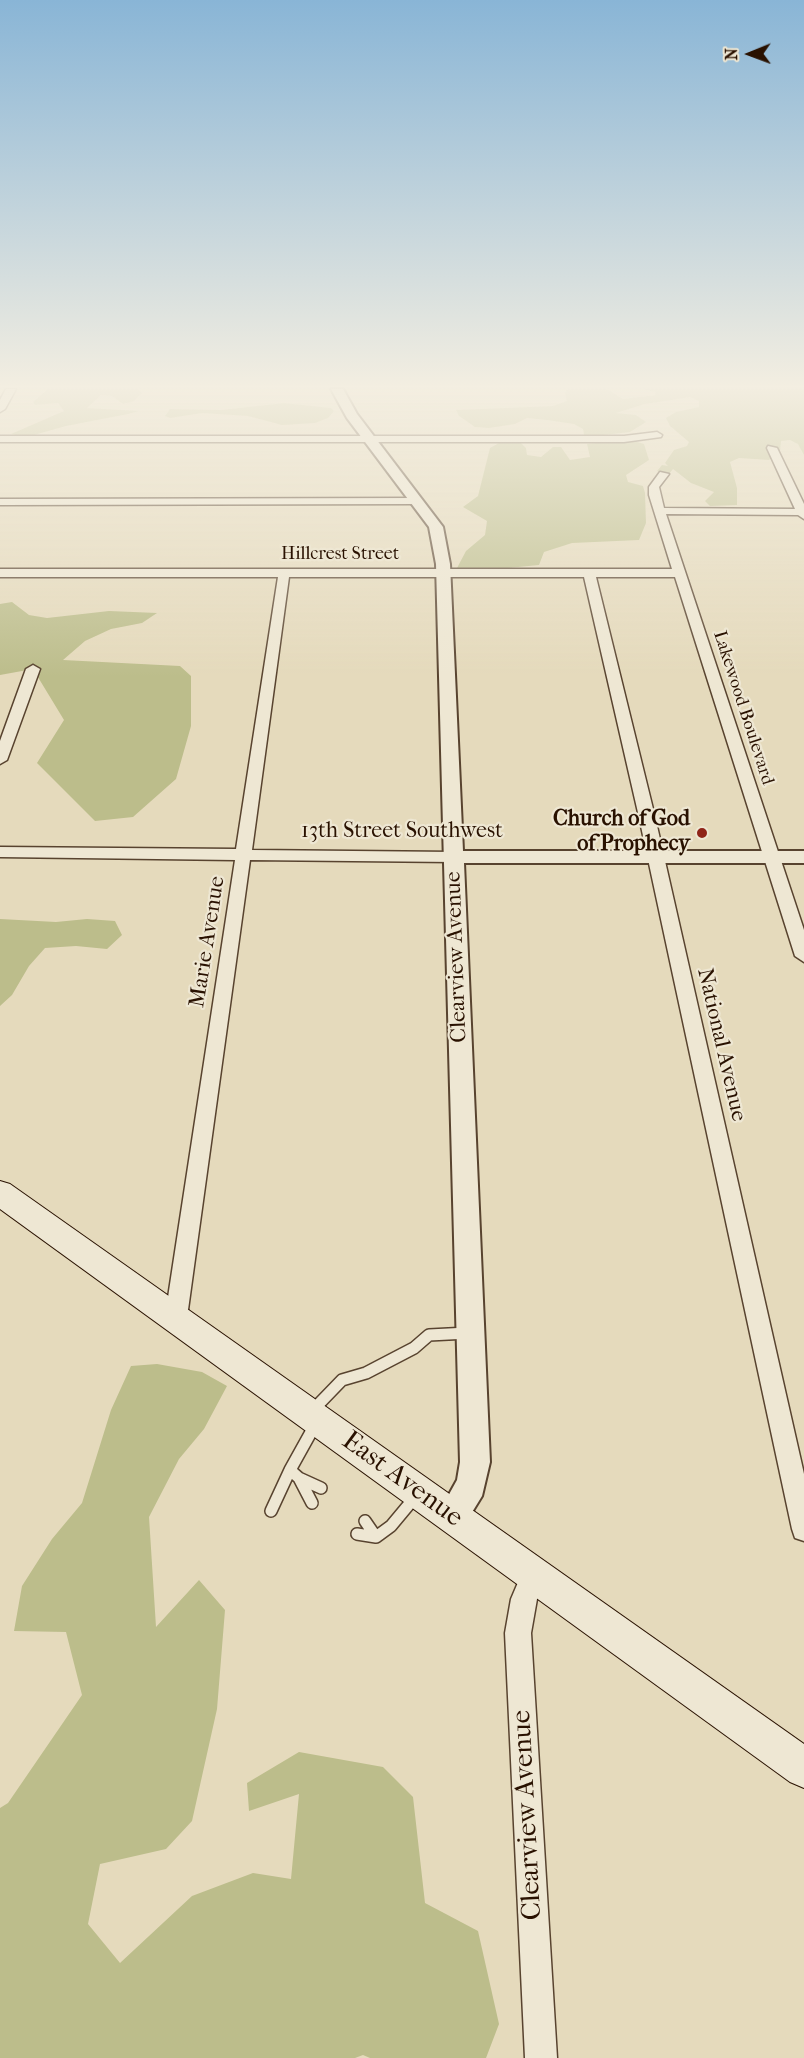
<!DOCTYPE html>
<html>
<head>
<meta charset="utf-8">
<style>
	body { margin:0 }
	#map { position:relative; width:804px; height:2058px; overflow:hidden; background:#e5dabc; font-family:"IM FELL French Canon",serif }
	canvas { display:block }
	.north { position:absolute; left:720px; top:24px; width:60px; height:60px; -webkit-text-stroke:4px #eee7d3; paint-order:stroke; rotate:269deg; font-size:16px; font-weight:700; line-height:24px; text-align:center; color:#291100 }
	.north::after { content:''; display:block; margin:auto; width:21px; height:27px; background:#291100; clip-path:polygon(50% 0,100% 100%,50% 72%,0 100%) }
</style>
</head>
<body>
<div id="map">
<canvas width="804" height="2058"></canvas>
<div class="north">N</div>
</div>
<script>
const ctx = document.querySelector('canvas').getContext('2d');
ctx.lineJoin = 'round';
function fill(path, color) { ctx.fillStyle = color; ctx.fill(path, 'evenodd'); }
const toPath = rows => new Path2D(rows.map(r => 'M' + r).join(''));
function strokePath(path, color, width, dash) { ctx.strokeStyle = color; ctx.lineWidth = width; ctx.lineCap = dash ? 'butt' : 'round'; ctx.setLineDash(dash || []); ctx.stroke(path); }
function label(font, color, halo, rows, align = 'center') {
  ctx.font = font + ' "IM FELL French Canon",serif'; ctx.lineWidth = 4.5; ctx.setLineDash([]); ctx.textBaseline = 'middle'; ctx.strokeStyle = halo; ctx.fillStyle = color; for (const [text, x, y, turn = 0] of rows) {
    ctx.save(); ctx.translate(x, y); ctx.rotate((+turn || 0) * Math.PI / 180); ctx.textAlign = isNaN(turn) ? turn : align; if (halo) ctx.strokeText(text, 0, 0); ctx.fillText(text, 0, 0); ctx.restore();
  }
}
const green = toPath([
	[48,389,142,389,139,390,142,393,134,401,123,404,112,396,101,395,87,408,139,411,128,414,66,426,27,437,11,434,64,411,58,403,35,405,33,402],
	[568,389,607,389,623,399,656,395,655,392,643,389,804,389,804,455,798,444,790,440,781,441,780,451,769,460,739,458,730,462,737,488,737,505,710,506,705,501,714,492,691,483,673,469,669,474,657,471,662,465,668,466,665,463,674,450,687,446,689,442,670,426,666,418,676,412,699,407,699,401,690,397,645,404,616,413,636,415,646,422,630,432,595,436,584,435,583,429,574,424,547,420,527,418,515,424,489,428,475,427,459,416,456,410,553,406,567,401,565,393],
	[284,403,331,408,334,411,328,418,315,423,282,425,248,416,202,413,170,418,165,416,170,409,221,410],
	[628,439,644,444,649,460,626,475,628,482,643,486,645,493,646,523,639,540,572,543,544,552,539,565,487,570,457,568,466,551,485,535,487,521,463,507,478,496,490,448,501,442,521,443,526,448,527,455,541,457,553,447,561,447,570,460,590,457,587,444],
	[12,602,29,615,47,618,109,611,157,613,142,623,111,629,85,641,63,660,180,666,191,676,191,726,176,779,133,817,95,821,37,763,64,720,33,669,0,675,0,604],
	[0,919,56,922,87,919,115,921,122,935,107,949,76,946,45,948,29,966,12,995,0,1006],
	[157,1364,202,1372,227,1386,204,1429,179,1459,149,1517,156,1627,199,1580,225,1610,217,1709,192,1821,166,1849,100,1864,88,1924,120,1963,192,1896,253,1873,291,1879,299,1794,249,1811,247,1783,299,1752,383,1767,413,1797,425,1903,478,1931,499,2024,486,2058,370,2058,363,2055,355,2058,0,2058,0,1808,8,1803,82,1695,66,1632,14,1631,22,1586,52,1539,82,1503,111,1410,131,1366]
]);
const service = toPath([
	[312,1411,342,1380,366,1373,414,1348,429,1335,468,1333],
	[299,1478,290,1470,315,1425],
	[312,1503,299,1478,321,1488],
	[271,1511,290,1470],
	[357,1534,376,1537,365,1521],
	[376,1537,391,1526,416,1496]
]);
const minor = toPath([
	[6,389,16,389,5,409,0,412,0,400,6,389],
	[657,432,662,435,661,437,624,442,0,442,0,436,624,436,657,432],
	[768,446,777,448,804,504,804,519,798,515,666,514,804,930,804,962,795,956,675,577,596,577,655,817,804,1474,804,1541,795,1538,792,1529,639,817,584,577,289,577,252,850,454,852,462,857,454,862,250,860,187,1317,184,1324,176,1327,168,1324,165,1317,235,860,0,857,0,847,236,849,278,577,0,577,0,569,672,569,649,495,649,487,660,472,669,474,659,487,664,508,795,509,767,448,768,446],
	[0,499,417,498,422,501,417,504,0,505,0,499],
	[33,665,40,669,7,760,0,764,0,741,26,669,33,665],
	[534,1562,543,1566,547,1575,537,1599,531,1633,557,2058,525,2058,505,1633,511,1599,525,1566,534,1562]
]);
const tertiary = toPath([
	[331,389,343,389,357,414,443,527,450,564,463,851,804,851,804,863,464,863,490,1462,482,1496,463,1527,452,1531,441,1527,437,1516,457,1480,460,1462,436,564,429,527,347,418,331,389]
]);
const secondary = toPath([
	[0,1181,10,1184,804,1744,804,1788,790,1782,0,1209,0,1181]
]);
const markers = [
	[702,833,6,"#8f2418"]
];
const farStreetnames = [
	["Hillcrest Street",340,555],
	["Lakewood Boulevard",743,708,72]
];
const poiNames = [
	["Church of God",690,820],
	["of Prophecy",690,845]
];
const streetNames = [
	["13th Street Southwest",402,832],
	["Marie Avenue",208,942,-81],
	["Clearview Avenue",457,957,-92],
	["National Avenue",721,1045,77]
];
const nearStreetnames = [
	["East Avenue",402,1480,36],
	["Clearview Avenue",528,1815,-93]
];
fill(green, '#bcbd8b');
strokePath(service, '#58432f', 14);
strokePath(minor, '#58432f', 3);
strokePath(tertiary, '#58432f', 4);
strokePath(secondary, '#291100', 2);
strokePath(service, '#eee7d3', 11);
fill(minor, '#eee7d3');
fill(tertiary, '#eee7d3');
fill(secondary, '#eee7d3');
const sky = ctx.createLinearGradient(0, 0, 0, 677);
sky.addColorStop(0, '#89b5d6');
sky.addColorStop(0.57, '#f3eee1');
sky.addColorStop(1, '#f3eee100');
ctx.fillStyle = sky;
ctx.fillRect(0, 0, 804, 677);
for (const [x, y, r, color] of markers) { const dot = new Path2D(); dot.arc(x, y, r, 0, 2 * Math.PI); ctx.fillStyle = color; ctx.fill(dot); strokePath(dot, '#eee7d3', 2); }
label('18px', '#291100', '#eee7d3', farStreetnames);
label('bold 22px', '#291100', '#eee7d3', poiNames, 'right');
label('22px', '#291100', '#eee7d3', streetNames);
label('27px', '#291100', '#eee7d3', nearStreetnames);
</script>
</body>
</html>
